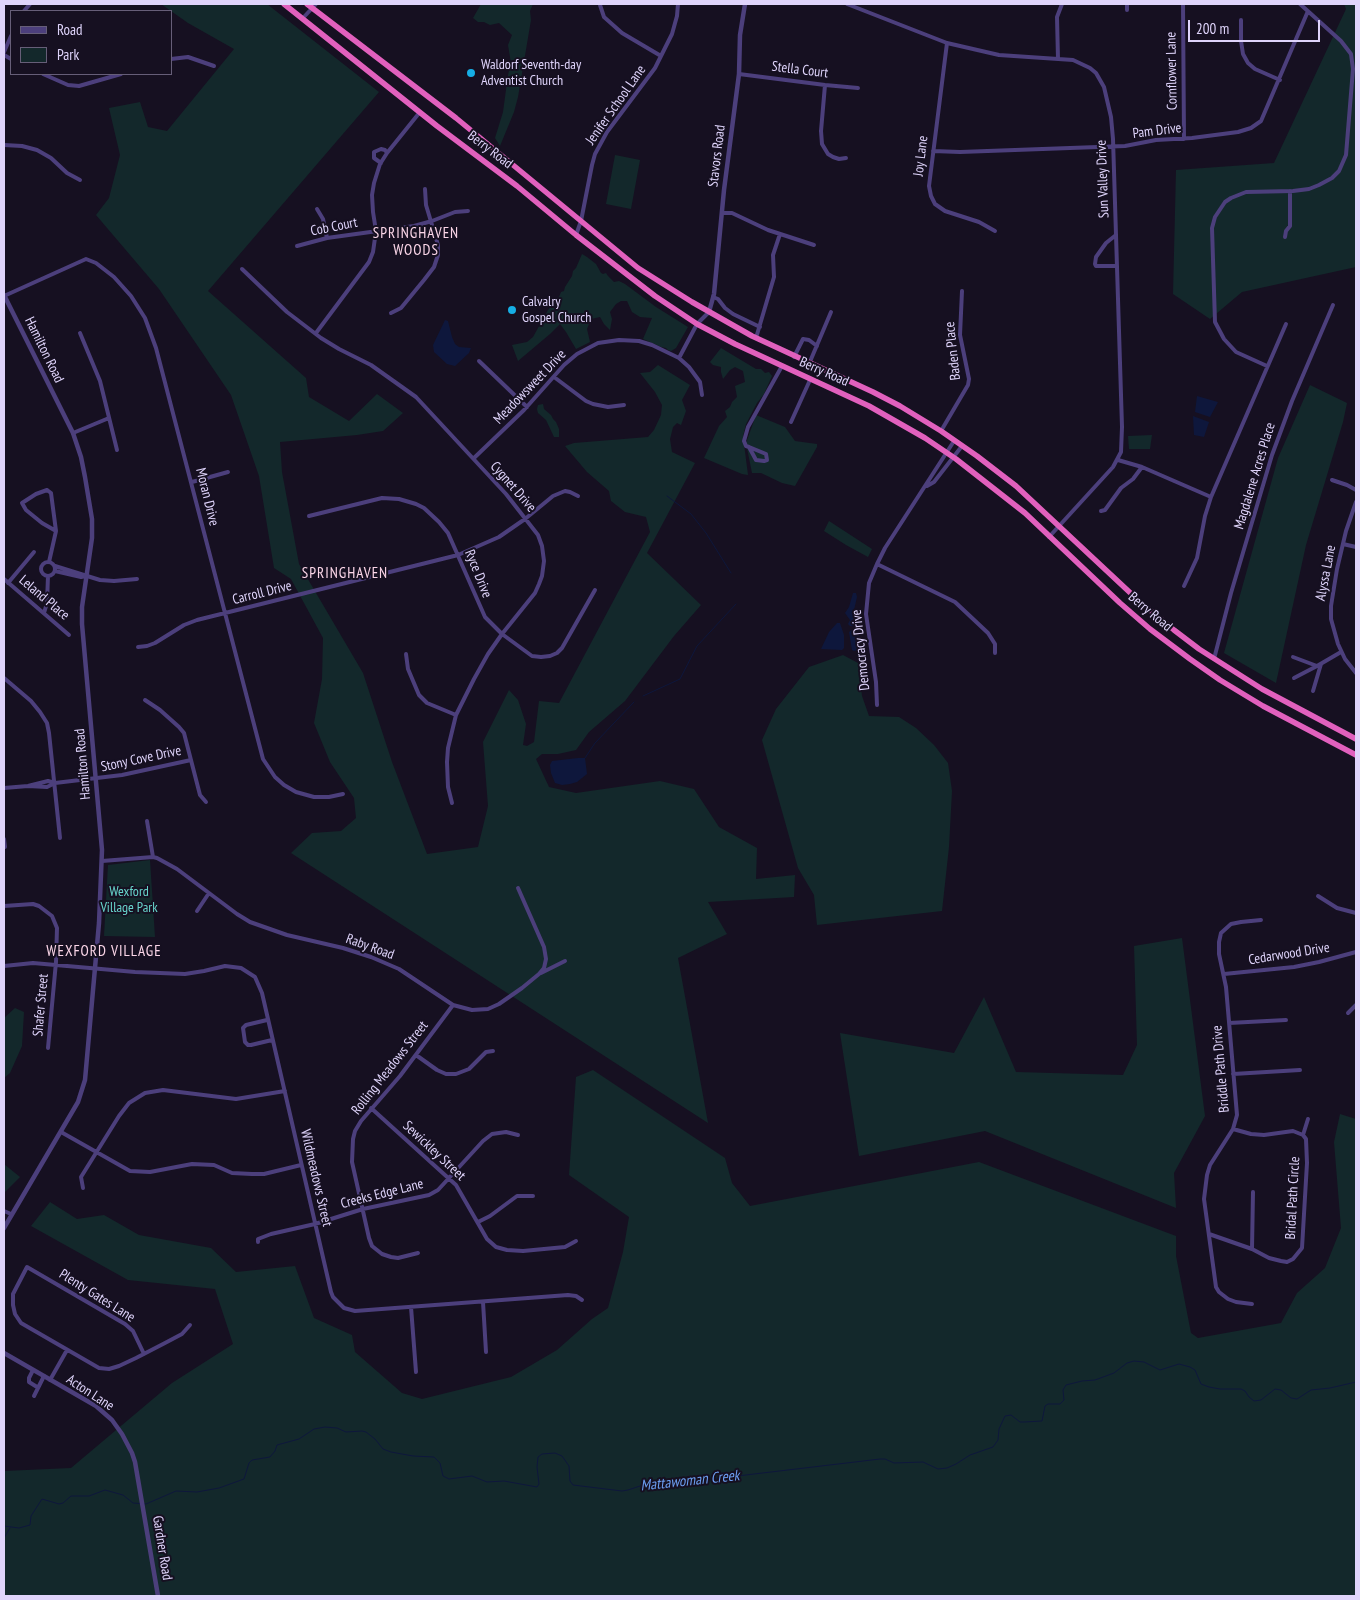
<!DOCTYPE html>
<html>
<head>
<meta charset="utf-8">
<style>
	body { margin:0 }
	#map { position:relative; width:1360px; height:1600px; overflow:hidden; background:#161021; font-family:"PT Sans Narrow",sans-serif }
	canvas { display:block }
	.frame { position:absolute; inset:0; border:5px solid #dfd4fb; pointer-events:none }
	.legend { position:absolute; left:10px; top:10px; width:162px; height:65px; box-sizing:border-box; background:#161021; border:1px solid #665e78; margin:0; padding:6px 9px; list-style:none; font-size:15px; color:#dfd4fb }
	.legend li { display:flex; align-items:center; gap:10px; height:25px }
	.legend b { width:25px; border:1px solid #665e78 }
	.scale { position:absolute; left:1188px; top:20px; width:132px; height:22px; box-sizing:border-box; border:2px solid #dfd4fb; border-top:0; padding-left:6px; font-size:15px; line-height:18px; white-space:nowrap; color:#dfd4fb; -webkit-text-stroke:4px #161021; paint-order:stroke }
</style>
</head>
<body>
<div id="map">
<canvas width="1360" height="1600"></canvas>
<div class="frame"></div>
<ul class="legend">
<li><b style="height:6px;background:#4c3f7c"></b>Road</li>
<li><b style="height:14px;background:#13282b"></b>Park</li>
</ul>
<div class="scale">200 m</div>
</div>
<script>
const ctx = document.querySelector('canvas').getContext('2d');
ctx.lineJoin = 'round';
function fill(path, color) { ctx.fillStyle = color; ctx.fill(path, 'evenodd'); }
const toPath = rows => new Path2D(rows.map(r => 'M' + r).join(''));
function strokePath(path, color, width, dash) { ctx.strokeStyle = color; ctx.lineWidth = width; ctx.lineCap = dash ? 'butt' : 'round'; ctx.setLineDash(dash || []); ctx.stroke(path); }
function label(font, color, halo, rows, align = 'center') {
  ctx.font = font + ' "PT Sans Narrow",sans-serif'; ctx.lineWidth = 4; ctx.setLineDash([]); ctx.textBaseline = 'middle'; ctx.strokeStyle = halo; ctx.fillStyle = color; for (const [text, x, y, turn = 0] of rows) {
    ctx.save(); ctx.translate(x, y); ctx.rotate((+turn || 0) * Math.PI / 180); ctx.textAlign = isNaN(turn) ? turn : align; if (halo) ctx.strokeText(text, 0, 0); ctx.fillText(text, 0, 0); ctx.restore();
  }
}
const green = toPath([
	[161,4,267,4,379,92,208,291,306,378,309,397,349,421,377,394,403,413,383,431,357,435,280,442,282,472,299,564,363,673,392,762,427,854,478,847,488,806,483,742,509,690,518,700,526,724,523,745,527,746,534,742,539,701,559,703,650,532,646,517,625,512,611,501,609,491,587,472,565,446,574,443,648,437,654,430,661,415,662,405,655,392,640,373,650,372,658,365,690,385,682,400,686,411,681,425,677,423,673,427,670,439,672,452,695,463,647,553,701,605,674,636,625,701,589,732,576,750,558,754,542,754,536,759,549,787,576,793,660,781,694,789,719,827,757,848,756,879,795,875,794,897,708,902,727,934,678,958,708,1123,291,853,312,833,341,831,356,818,354,798,330,762,314,723,322,679,323,638,291,579,274,568,259,476,231,395,159,289,96,215,109,198,120,155,109,108,140,102,148,127,167,131,234,49,188,23],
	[481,4,533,4,530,11,531,20,518,97,514,112,500,146,495,138,503,112,508,75,511,63,508,45,512,35,499,23,490,25,484,22,478,22,473,18],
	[1344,4,1356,4,1356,267,1242,292,1210,319,1173,294,1176,170,1274,163,1346,9],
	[615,155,640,160,631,209,606,204],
	[582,254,587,257,596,264,601,273,603,274,606,273,608,276,614,282,619,281,625,284,656,307,688,327,676,348,671,351,668,350,666,348,661,347,643,339,652,318,640,317,632,312,627,301,621,301,616,304,610,312,612,319,610,330,604,324,600,317,591,319,587,329,590,342,576,349,566,332,560,324,550,334,518,361,512,345,527,342,533,337,548,310,559,297,561,292,564,291,565,287,572,276,573,271,576,268],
	[721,348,756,369,761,369,765,373,769,372,772,376,764,394,757,403,746,424,743,436,748,475,742,474,704,458,719,426,727,417,725,411,730,407,732,402,737,397,735,386,745,382,743,371,735,367,730,370,723,379,721,372,721,367,713,365,710,362],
	[1310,385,1347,403,1343,422,1306,545,1276,683,1224,653,1278,458],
	[543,404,544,409,551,415,553,419,556,422,559,429,559,437,554,437,546,420,538,413,537,409,538,405],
	[756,415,785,427,795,441,817,444,817,447,795,486,782,483,761,473,752,473,746,443],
	[1152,435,1150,449,1129,449,1128,436],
	[829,521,872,549,868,557,846,545,824,531],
	[843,655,858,663,862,696,869,716,899,717,916,728,934,745,948,763,952,791,949,847,942,911,817,925,814,895,798,868,762,740,776,709,809,667],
	[150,860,155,937,104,936,108,865],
	[1182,938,1205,1116,1174,1173,1176,1208,985,1131,859,1156,840,1033,954,1053,984,997,1016,1072,1123,1075,1137,1045,1134,946],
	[15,1008,24,1012,22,1046,10,1073,4,1078,4,1018],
	[593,1070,725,1158,732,1183,750,1206,979,1162,1176,1236,1176,1256,1191,1333,1198,1338,1281,1323,1297,1293,1325,1268,1341,1228,1334,1142,1340,1114,1356,1119,1356,1596,4,1596,4,1471,71,1468,172,1383,233,1344,215,1289,128,1280,31,1226,50,1202,77,1219,104,1215,139,1235,211,1248,236,1272,295,1266,314,1318,352,1335,355,1352,402,1393,422,1399,511,1377,557,1350,592,1319,608,1308,623,1252,629,1217,569,1175,576,1077],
	[4,1164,20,1177,5,1192,4,1191]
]);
const water = toPath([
	[445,320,448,321,452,337,455,344,459,347,471,348,469,353,455,366,447,364,434,352,433,345],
	[1197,396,1218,402,1210,417,1195,412],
	[1193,416,1209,422,1204,437,1194,435],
	[853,593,856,593,857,597,854,610,856,618,856,623,853,626,850,626,848,624,850,620,845,613,849,607],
	[837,623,840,623,844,635,844,648,842,650,821,649,829,632],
	[853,629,856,631,860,639,860,649,854,651,852,650,849,632],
	[578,758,585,758,587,774,577,782,570,784,562,785,555,783,551,773,550,765,552,761]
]);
const stream = toPath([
	[667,496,691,514,706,533,731,573],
	[643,696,680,679,697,646,736,604],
	[585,758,595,743,634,702],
	[4,1526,19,1528,30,1525,31,1516,42,1499,59,1504,63,1503,71,1496,89,1496,105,1490,123,1495,133,1503,146,1504,176,1491,197,1492,219,1488,244,1479,249,1463,252,1460,270,1457,275,1451,277,1445,299,1439,314,1429,325,1427,337,1428,346,1432,362,1431,366,1432,375,1439,383,1449,391,1452,413,1456,434,1457,440,1463,443,1476,449,1479,472,1476,487,1482,504,1481,537,1487,539,1484,537,1467,538,1457,542,1454,555,1453,562,1456,569,1466,570,1481,573,1485,622,1491,628,1490,646,1484,667,1485,687,1482,880,1459,885,1459,894,1463,923,1462,938,1469,947,1468,956,1464,970,1455,993,1447,998,1440,999,1429,1005,1416,1011,1415,1020,1422,1024,1422,1042,1421,1045,1406,1048,1404,1060,1404,1064,1400,1063,1390,1066,1385,1082,1381,1095,1380,1114,1373,1127,1363,1134,1361,1144,1362,1160,1370,1179,1364,1190,1367,1195,1370,1201,1384,1209,1387,1220,1389,1241,1389,1245,1391,1249,1397,1254,1401,1261,1400,1275,1389,1281,1390,1291,1398,1297,1399,1311,1390,1330,1388,1356,1382],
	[4,1538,10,1528]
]);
const minor = toPath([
	[847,4,947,43,999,55,1073,60,1090,68,1096,73,1104,87,1111,117,1113,139,1122,427,1121,452,1113,467,1049,537],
	[1183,4,1184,139],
	[600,5,604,17,622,33,661,56],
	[1127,10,1127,4],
	[24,11,30,4],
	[303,18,316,4],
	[1241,20,1241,41,1243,54,1248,63,1255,69,1280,80],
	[947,43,929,186,931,196,935,204,945,211,979,222,995,231],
	[4,52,11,36],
	[4,55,11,59],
	[171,59,188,57,214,66],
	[1058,59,1057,17,1062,4],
	[43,74,68,85,79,86,121,74],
	[739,74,825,85,858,88],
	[825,85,821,131,822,144,828,154,833,157,839,159,846,158],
	[4,145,22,146,37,150,51,158,67,173,80,180],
	[933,151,960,152,1125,146,1156,140,1192,138,1238,132,1251,128,1261,121,1308,11],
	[381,163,374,158,374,152,381,149,385,150,387,153],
	[317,209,323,219,327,238],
	[722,213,732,213,768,230,814,245],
	[576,235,581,221,592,165,595,154,607,132,655,68,672,34,677,16,678,4],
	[1116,235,1106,243,1096,257,1095,264,1096,266,1117,266],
	[1285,237,1286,231,1290,226,1290,191],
	[297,246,327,238,414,226,432,221,455,212,468,211],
	[242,269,287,312,321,338,339,349,371,365,416,397,506,494,538,535,542,546,544,561,542,576,539,584,535,593,502,634,488,654,474,679,456,715,448,748,447,762,448,787,452,803],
	[4,296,86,259,96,263,114,277,131,296,145,318,156,348,263,759,275,777,284,785,296,792,314,797,329,797,343,794],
	[713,297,718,299,725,308,733,314,760,327],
	[391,313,401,308,424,280,434,267,438,255,438,245,426,205,425,189],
	[80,333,100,381,117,450],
	[316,333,369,262,373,252,376,231,373,212,372,195,374,183,380,164,387,153,420,112],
	[756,338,774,277,773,255,780,234],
	[794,357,803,339,809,340,817,346],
	[679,358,697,324,709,312],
	[479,361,527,407],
	[809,364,831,312],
	[1267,366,1236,352,1224,339,1215,322,1212,228,1215,217,1225,202,1231,198,1246,192,1293,191,1309,189,1319,185,1332,178,1339,171,1346,155,1353,69,1351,54,1341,41,1300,4],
	[554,377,586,401,593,404,608,407,624,405],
	[791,422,810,380],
	[941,431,968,385,969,379,960,335,962,291],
	[73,433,109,418],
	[749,447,746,446,744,441,748,427,782,366],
	[749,447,766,454,767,460,764,461,756,460,749,447],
	[474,458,524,410,564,365,577,354,598,343,619,340,639,341,652,345,679,358,689,367,700,382,702,395],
	[1118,460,1142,467,1211,497],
	[1332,480,1347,485,1356,490],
	[192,482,228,472],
	[927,486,934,482,962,446],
	[47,490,51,493,56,531,42,523,26,510,22,503,36,494,47,490],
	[1356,502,1346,531,1337,569,1331,606,1331,619,1338,644,1345,659,1356,673],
	[1101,511,1105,510,1121,488,1133,479,1142,467],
	[309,516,382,498,399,499,416,504,424,508,439,522,448,533,485,617,502,634,532,656,541,657,550,656,557,653,562,648,595,590],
	[1343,544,1356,547],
	[49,562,56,531],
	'41 569a7 7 0 1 1 14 0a7 7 0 1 1-14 0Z',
	[877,564,955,602,988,633,995,644,995,653],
	[55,566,100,580,114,581,137,579],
	[55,571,81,577,87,576],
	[4,579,69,635],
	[8,583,34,552],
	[1184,586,1197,558,1205,516,1211,497,1286,324],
	[44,613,47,603,48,576],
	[138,647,147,646,155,643,184,625,197,620,458,555,499,537,525,519,553,496,565,491,570,492,578,496],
	[406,654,408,669,419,695,427,703,456,715],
	[1293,657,1317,666,1341,652],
	[1214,659,1231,593,1272,455,1292,401,1333,305],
	[4,678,31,701,40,712,47,723,49,733,60,838],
	[1294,678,1317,666],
	[1313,691,1321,664],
	[145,700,160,710,179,727,184,733,200,795,206,802],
	[877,705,876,682,866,614,869,583,877,564,885,548,954,441],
	[28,786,47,787,55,783,122,775,191,760],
	[4,788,28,786,48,781,55,783],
	[147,821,153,857],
	[4,839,5,847],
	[102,861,153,857,157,858,177,869,237,914,250,922,287,935,343,948,371,957,399,969,453,1005,472,1010,488,1009,499,1004,522,988,539,974,544,968,546,959,544,947,518,888],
	[1318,896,1337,908,1356,913],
	[4,906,33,904,39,906,52,916,57,928,56,962,48,1048],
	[197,911,209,893],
	[4,966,33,963,135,972,185,974,204,971,225,966,241,968,255,977,262,993,331,1292,333,1297,344,1308,355,1311,568,1295,576,1296,582,1300],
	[541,973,565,961],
	[1224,974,1294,967,1319,962,1356,952],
	[1348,1013,1356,1005],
	[267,1020,246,1025,243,1028,245,1042,248,1045,251,1045,272,1040],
	[1229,1023,1286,1020],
	[416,1055,437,1070,446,1074,456,1074,469,1069,486,1052,493,1051],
	[1233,1074,1300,1070],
	[371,1108,456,1185,487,1239,496,1247,507,1250,523,1251,565,1247,576,1241],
	[61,1132,130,1171,150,1172,192,1164,214,1165,232,1173,252,1174,264,1174,301,1165],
	[1303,1135,1308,1119],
	[83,1188,81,1177,119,1116,129,1103,145,1093,163,1090,236,1099,285,1091],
	[4,1211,11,1214],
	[478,1222,490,1216,517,1196,533,1196],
	[1209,1234,1252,1249,1269,1258,1281,1261,1287,1262,1293,1259,1302,1248,1307,1163,1306,1139,1303,1135,1293,1131,1264,1135,1251,1134,1233,1129],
	[258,1242,258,1239,271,1234,315,1224,363,1209,429,1195,438,1190,483,1141,492,1134,506,1132,518,1135],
	[1252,1249,1253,1192],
	[418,1253,398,1258,391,1257,382,1254,372,1246,369,1238,352,1162,353,1139,355,1131,361,1121,400,1076,453,1005],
	[483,1302,486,1352],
	[1252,1304,1236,1302,1228,1299,1219,1292,1216,1287,1204,1199,1207,1175,1210,1165,1233,1129,1237,1115,1226,987,1219,954,1219,942,1221,933,1231,924,1241,922,1261,920],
	[411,1307,416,1372],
	[144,1354,133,1331,125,1324,27,1267,13,1294,13,1305,15,1314,21,1323,99,1368,109,1369,119,1366,136,1358,165,1343,182,1334,190,1325],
	[33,1370,29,1378,29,1382,37,1387],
	[50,1380,67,1350],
	[34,1396,44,1376]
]);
const tertiary = toPath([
	[4,295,73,433,81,457,85,477,92,519,92,538,82,607,82,624,102,850,99,923,85,1080,78,1102,4,1228],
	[709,312,714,294,724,190,739,74,740,35,745,4],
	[4,1353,96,1406,112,1420,122,1434,132,1453,135,1462,158,1596]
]);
const trunk = toPath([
	[284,4,437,126,517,186,576,235,655,296,697,324,735,344,869,406,925,438,956,459,1025,513,1120,603,1150,629,1190,659,1220,680,1263,706,1356,755],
	[307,4,456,118,638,268,692,302,752,336,873,392,900,406,941,431,977,456,1016,486,1139,601,1174,630,1199,649,1262,689,1356,739]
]);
const markers = [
	[471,73,5,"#16aee5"],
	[512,310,5,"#16aee5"]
];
const poiNames = [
	["Waldorf Seventh-day",481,65],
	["Adventist Church",481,81],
	["Calvalry",522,302],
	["Gospel Church",522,318]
];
const streetNames = [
	["Stella Court",800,70,7],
	["Cornflower Lane",1172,71,-91],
	["Jenifer School Lane",616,105,-55],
	["Pam Drive",1157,131,-7],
	["Berry Road",490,150,37],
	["Stavors Road",717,156,-83],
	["Joy Lane",921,156,-83],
	["Sun Valley Drive",1103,179,-92],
	["Cob Court",334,227,-11],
	["Hamilton Road",44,350,64],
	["Baden Place",953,351,-96],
	["Berry Road",824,372,24],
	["Meadowsweet Drive",530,387,-46],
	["Magdalene Acres Place",1255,476,-73],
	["Cygnet Drive",513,487,49],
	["Moran Drive",207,497,76],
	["Alyssa Lane",1326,573,-79],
	["Ryce Drive",478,574,68],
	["Carroll Drive",262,593,-14],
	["Leland Place",44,598,40],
	["Berry Road",1150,612,40],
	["Democracy Drive",861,650,-96],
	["Stony Cove Drive",141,759,-12],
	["Hamilton Road",83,764,-95],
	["Raby Road",370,947,20],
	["Cedarwood Drive",1289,954,-9],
	["Shafer Street",41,1005,-85],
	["Rolling Meadows Street",390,1068,-52],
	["Briddle Path Drive",1221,1069,-95],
	["Sewickley Street",434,1151,43],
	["Wildmeadows Street",316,1178,77],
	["Creeks Edge Lane",382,1194,-14],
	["Bridal Path Circle",1293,1198,-87],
	["Plenty Gates Lane",97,1296,32],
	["Acton Lane",90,1393,33],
	["Gardner Road",162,1548,81]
];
const parkNames = [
	["Wexford",129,892],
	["Village Park",129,908]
];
const neighbourhoodNames = [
	["SPRINGHAVEN",416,234],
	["WOODS",416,251],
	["SPRINGHAVEN",345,574],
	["WEXFORD VILLAGE",104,952]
];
const waterNames = [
	["Mattawoman Creek",690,1481,-6]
];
fill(green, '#13282b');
fill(water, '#0e173c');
strokePath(stream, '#0e173c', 1);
strokePath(minor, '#4c3f7c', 4);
strokePath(tertiary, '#4c3f7c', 4.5);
strokePath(trunk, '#e160bd', 5.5);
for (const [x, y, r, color] of markers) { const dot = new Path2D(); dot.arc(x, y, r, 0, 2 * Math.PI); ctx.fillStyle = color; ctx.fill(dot); strokePath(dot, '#161021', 2); }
label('14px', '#dfd4fb', '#161021', poiNames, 'left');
label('14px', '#dfd4fb', '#161021', streetNames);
label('14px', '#67d4cb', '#161021', parkNames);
ctx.letterSpacing = '1px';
label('15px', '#fbd6e8', '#161021', neighbourhoodNames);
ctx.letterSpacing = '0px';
label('italic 15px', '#6c9ef1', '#161021', waterNames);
</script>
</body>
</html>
